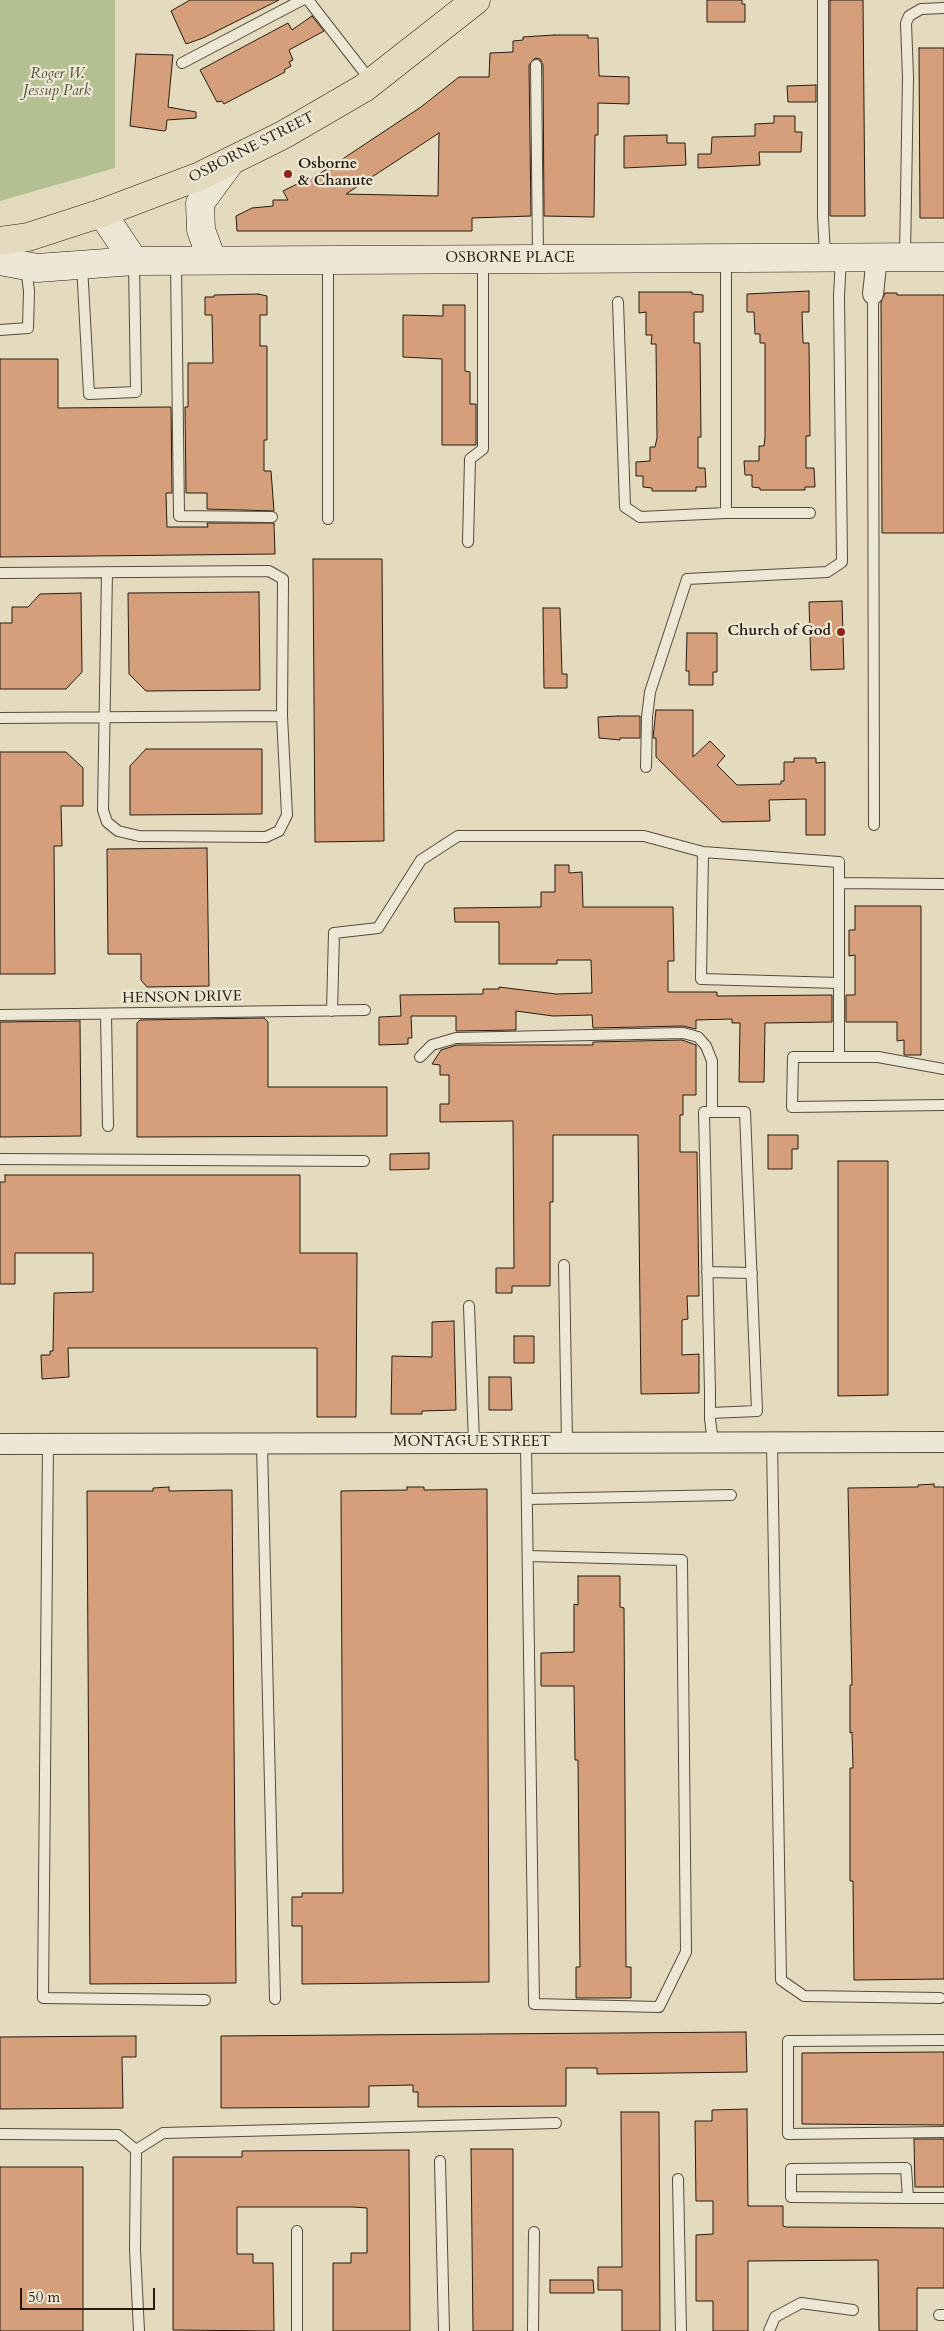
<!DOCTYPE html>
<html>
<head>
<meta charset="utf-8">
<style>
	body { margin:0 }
	#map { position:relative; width:944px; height:2331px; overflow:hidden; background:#e4dbbe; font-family:Cardo,serif }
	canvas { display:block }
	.scale { position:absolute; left:20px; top:2288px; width:135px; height:22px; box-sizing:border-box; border:2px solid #271b0f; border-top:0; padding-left:6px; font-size:15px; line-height:18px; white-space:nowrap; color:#271b0f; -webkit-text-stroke:4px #ede8d5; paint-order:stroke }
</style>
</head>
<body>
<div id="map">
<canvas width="944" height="2331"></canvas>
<div class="scale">50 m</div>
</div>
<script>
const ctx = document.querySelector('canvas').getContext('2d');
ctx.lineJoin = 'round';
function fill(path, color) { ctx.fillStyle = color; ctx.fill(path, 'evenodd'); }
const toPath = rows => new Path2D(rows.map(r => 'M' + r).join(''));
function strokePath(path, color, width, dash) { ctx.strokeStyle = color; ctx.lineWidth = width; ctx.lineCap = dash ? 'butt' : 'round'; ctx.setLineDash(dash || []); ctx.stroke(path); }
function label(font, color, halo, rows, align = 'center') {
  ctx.font = font + ' Cardo,serif'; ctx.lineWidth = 4.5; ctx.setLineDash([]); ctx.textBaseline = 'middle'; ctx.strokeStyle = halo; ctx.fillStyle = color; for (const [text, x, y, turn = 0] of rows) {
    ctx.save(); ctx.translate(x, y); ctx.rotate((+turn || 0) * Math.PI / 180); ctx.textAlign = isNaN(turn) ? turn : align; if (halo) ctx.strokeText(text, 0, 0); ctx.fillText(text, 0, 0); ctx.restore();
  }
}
const green = toPath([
	[0,0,115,0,115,168,0,201]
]);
const building = toPath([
	[190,0,279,0,203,38,186,44,171,11,190,0],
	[707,0,742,0,742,4,745,4,745,22,707,22,707,0],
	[830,0,863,0,865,216,830,216,830,0],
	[312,16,324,31,289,50,293,60,289,62,291,66,284,70,285,72,224,104,222,101,217,102,200,70,288,23,292,30,312,16],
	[554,35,588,35,588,38,598,38,599,76,629,77,629,104,598,103,598,135,595,135,594,217,544,216,543,65,540,59,535,58,529,65,531,216,472,218,472,231,237,231,236,216,252,208,273,206,273,200,288,200,283,191,303,181,305,183,341,160,421,107,459,77,489,77,490,53,513,52,513,41,523,40,523,37,554,35],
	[439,133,438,196,346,194,439,133],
	[919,48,944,48,944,218,920,218,919,48],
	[136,54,173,55,168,107,196,112,196,118,167,120,166,130,164,131,130,126,136,54],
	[816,85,816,102,788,102,787,86,816,85],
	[774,116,795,116,795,132,802,132,801,152,759,152,760,165,698,168,698,154,711,154,712,137,755,136,755,124,774,123,774,116],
	[667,135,667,143,685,143,686,165,624,168,624,136,667,135],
	[809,291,809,312,802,312,803,343,809,343,810,436,806,436,806,468,814,468,815,487,805,487,805,490,760,490,760,488,752,487,752,475,745,475,744,461,759,461,759,446,764,446,765,437,765,343,760,343,760,334,755,334,754,312,747,312,747,294,809,291],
	[639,292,692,292,692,294,703,295,703,312,694,312,694,343,700,343,701,437,698,437,698,468,705,468,706,487,696,487,696,491,652,491,652,488,643,487,643,476,636,476,636,462,650,461,650,447,655,447,657,438,656,344,651,344,652,335,646,335,646,312,639,313,639,292],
	[885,293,897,293,897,295,944,295,944,533,882,533,881,302,885,293],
	[258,294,267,296,267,315,260,315,260,346,267,346,267,440,264,440,264,471,271,471,274,511,207,509,207,493,186,493,185,407,188,407,188,363,213,363,212,315,205,315,205,297,214,297,214,295,258,294],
	[443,305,465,305,465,371,470,372,470,404,476,404,476,445,442,445,442,359,403,357,403,315,443,316,443,305],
	[0,359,58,359,58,408,171,407,172,493,166,493,167,527,208,527,207,523,274,523,275,554,0,557,0,359],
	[313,559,382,559,384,841,315,842,313,559],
	[259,592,260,690,146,691,129,674,128,593,259,592],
	[81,593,82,672,66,689,0,689,0,623,12,623,12,607,28,607,40,594,81,593],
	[842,601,844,669,811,670,809,602,842,601],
	[543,608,560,608,562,674,567,674,567,688,544,688,543,608],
	[687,633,717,633,717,672,713,672,713,685,689,685,689,671,686,671,687,633],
	[656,710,693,710,693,757,710,741,725,756,717,765,737,785,781,784,781,781,784,781,784,762,794,762,794,758,816,758,816,763,825,762,825,835,806,835,806,799,769,800,770,821,722,822,656,757,656,738,653,738,656,710],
	[618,716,640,716,640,738,620,738,620,740,599,738,598,717,618,716],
	[146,749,262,749,262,814,130,815,130,766,146,749],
	[0,752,66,752,83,768,83,806,61,806,62,846,54,846,55,974,0,974,0,752],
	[207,848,209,986,147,987,141,980,141,954,108,954,107,849,207,848],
	[555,865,569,865,569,873,582,872,583,907,673,907,674,961,668,961,668,992,717,992,717,996,832,995,832,1022,765,1023,764,1082,739,1082,740,1023,732,1023,732,1019,696,1020,696,1029,683,1026,593,1028,592,1015,553,1016,516,1011,516,1030,456,1031,456,1016,411,1016,412,1038,408,1038,408,1044,379,1045,379,1017,401,1016,400,995,483,994,483,989,499,989,499,987,556,994,592,993,591,960,557,960,557,964,499,964,499,922,455,922,454,908,541,907,541,892,555,892,555,865],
	[855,906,921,906,921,1055,904,1055,904,1040,897,1041,897,1022,846,1022,846,995,855,995,855,955,849,956,849,930,855,930,855,906],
	[264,1018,268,1022,268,1087,387,1087,387,1136,137,1137,137,1023,140,1020,264,1018],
	[80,1021,81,1136,0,1137,0,1022,80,1021],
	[682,1040,696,1045,696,1095,683,1095,683,1115,680,1115,680,1152,697,1152,699,1296,687,1296,688,1319,682,1320,682,1355,699,1354,699,1393,641,1394,638,1135,553,1135,553,1202,550,1202,550,1286,512,1286,512,1293,496,1293,496,1268,514,1268,513,1121,440,1122,440,1104,449,1104,449,1075,440,1075,440,1065,432,1064,441,1050,457,1045,593,1045,593,1042,682,1040],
	[768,1135,798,1135,798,1149,792,1149,792,1169,768,1169,768,1135],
	[429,1153,429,1169,390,1170,390,1154,429,1153],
	[838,1161,888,1161,888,1395,838,1396,838,1161],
	[5,1175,300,1175,300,1253,357,1253,356,1417,317,1417,317,1348,68,1348,69,1377,42,1379,41,1355,50,1355,50,1351,53,1351,54,1293,93,1292,93,1253,15,1253,15,1284,0,1284,0,1182,5,1182,5,1175],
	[454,1321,456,1410,422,1411,422,1414,391,1414,392,1356,432,1357,432,1322,454,1321],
	[514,1336,534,1336,534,1363,514,1363,514,1336],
	[489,1377,511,1377,512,1410,489,1410,489,1377],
	[934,1484,934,1487,944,1487,944,1979,854,1980,853,1881,850,1881,850,1768,853,1768,852,1732,850,1733,850,1685,852,1685,848,1488,918,1487,918,1485,934,1484],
	[169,1487,169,1491,232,1490,236,1983,90,1984,87,1491,153,1491,153,1488,169,1487],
	[407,1487,424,1487,424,1490,487,1489,489,1982,302,1984,302,1926,292,1926,292,1897,302,1897,302,1893,343,1893,341,1491,407,1490,407,1487],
	[578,1576,620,1576,620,1607,624,1608,626,1967,631,1967,631,1998,576,1998,576,1967,580,1967,578,1760,575,1760,574,1686,541,1686,541,1653,574,1652,574,1604,578,1605,578,1576],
	[746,2032,747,2072,597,2074,597,2068,566,2068,566,2106,418,2107,418,2092,413,2092,413,2085,369,2086,369,2107,221,2108,221,2036,746,2032],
	[136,2036,136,2057,122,2057,123,2108,0,2109,0,2037,136,2036],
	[944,2052,944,2125,802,2124,802,2053,944,2052],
	[747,2109,748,2206,783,2206,783,2226,786,2227,944,2228,944,2288,917,2288,917,2331,879,2331,878,2260,748,2261,748,2331,713,2331,713,2301,696,2301,696,2235,713,2234,713,2201,696,2201,695,2121,712,2121,712,2110,747,2109],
	[621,2112,659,2112,660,2331,622,2331,622,2290,598,2290,598,2267,622,2267,621,2112],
	[914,2139,944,2139,944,2187,915,2187,914,2139],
	[471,2149,513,2149,513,2331,473,2331,471,2149],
	[409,2150,410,2331,333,2331,333,2263,351,2263,351,2253,367,2253,367,2208,353,2207,237,2207,237,2254,253,2254,253,2263,273,2263,274,2331,173,2330,173,2157,242,2157,242,2151,409,2150],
	[0,2167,83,2167,83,2331,0,2331,0,2167],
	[550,2280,593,2280,594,2293,550,2293,550,2280]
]);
const lane = toPath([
	[308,0,371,81],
	[823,0,823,216,825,256],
	[182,63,302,0],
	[536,65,538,258],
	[905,256,908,77,906,23,909,16,921,9,944,8],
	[328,261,328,519],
	[176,262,179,516,272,517],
	[82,265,89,394,136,392,134,262],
	[873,294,874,825],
	[618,302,625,507,640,517,726,513,726,259],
	[0,330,28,328,29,291,26,267],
	[726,513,810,513],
	[468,542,470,459,483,449,483,260],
	[0,573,269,571,283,579,282,716,287,815,279,831,266,837,139,836,118,831,107,822,103,810,107,572],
	[0,718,282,716],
	[646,767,647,717,650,692,687,579,827,572,842,562,839,296,841,258],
	[703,852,701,979,839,983],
	[839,883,839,1057],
	[332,1011,334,933,378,928,421,860,458,836,644,836,703,852,839,862,839,883,944,884],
	[106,1014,108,1126],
	[0,1015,365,1010],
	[420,1057,432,1045,456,1038,683,1033,698,1037,706,1046,712,1061,712,1112],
	[944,1069,878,1057,793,1057,792,1107,944,1105],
	[0,1159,364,1161],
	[564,1265,567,1443],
	[707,1272,752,1273],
	[469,1306,474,1443],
	[710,1413,757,1411,745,1112,704,1112,710,1392,710,1419,713,1443],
	[526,1443,534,2004,659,2007,686,1952,682,1560,528,1556],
	[772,1443,781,1980,804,1996,940,1998],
	[48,1444,43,1998,205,2000],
	[262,1444,275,1999],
	[527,1499,731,1495],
	[944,2040,788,2041,788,2134,944,2132],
	[0,2134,118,2135,136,2150,135,2250,139,2331],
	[136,2150,163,2133,556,2123],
	[440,2161,444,2331],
	[678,2179,681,2331],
	[908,2198,906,2168,791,2169,791,2197,908,2198,944,2198],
	[297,2231,297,2331],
	[939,2315,944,2315],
	[533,2331,534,2232],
	[769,2331,775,2317,801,2303,853,2310]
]);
const street = toPath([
	[873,294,877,257],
	[0,1444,944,1442]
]);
const secondary = toPath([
	[102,213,134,261,944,257],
	[212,260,201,230,200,203,231,161],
	[0,261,37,268,134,261]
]);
const primary = toPath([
	[0,241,28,237,102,213,200,176,283,135,364,88,476,0]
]);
const markers = [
	[288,174,5,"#8f2418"],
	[841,632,5,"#8f2418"]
];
const parkNames = [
	["Roger W.",57,75],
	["Jessup Park",57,92]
];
const streetNames = [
	["OSBORNE STREET",252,148,-27],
	["OSBORNE PLACE",510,259],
	["HENSON DRIVE",182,998,-1],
	["MONTAGUE STREET",472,1443]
];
const poiNames = [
	["Osborne",298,165],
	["& Chanute",298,182],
	["Church of God",831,632,"right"]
];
fill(green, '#b4c092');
fill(building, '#d59f7c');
strokePath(building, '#271b0f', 1);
strokePath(lane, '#564b3b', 12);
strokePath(street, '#564b3b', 22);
strokePath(secondary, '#271b0f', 29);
strokePath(primary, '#271b0f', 29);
strokePath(lane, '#ede8d5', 10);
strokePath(street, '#ede8d5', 20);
strokePath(secondary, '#ede8d5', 28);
strokePath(primary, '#e4dbbe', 28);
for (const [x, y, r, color] of markers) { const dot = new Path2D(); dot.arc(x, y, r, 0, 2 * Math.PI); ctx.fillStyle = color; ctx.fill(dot); strokePath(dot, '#ede8d5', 2); }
label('italic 15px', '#514d36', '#ede8d5', parkNames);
label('15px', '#271b0f', '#ede8d5', streetNames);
label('bold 15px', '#271b0f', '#ede8d5', poiNames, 'left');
</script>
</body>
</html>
